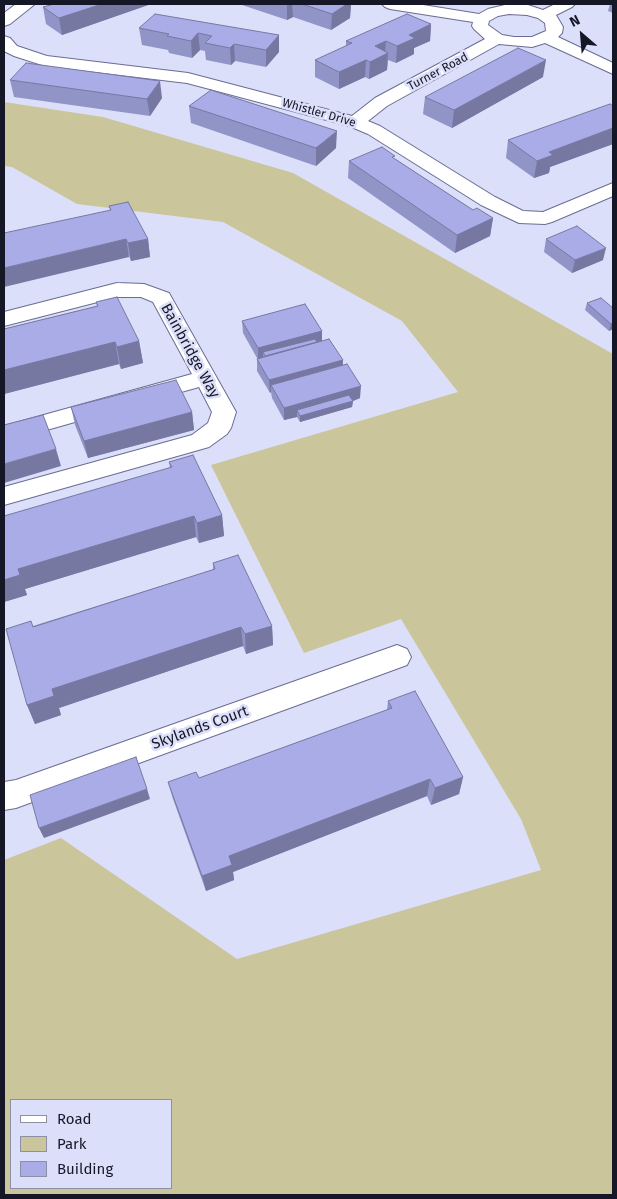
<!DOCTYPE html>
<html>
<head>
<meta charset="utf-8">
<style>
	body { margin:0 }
	#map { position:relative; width:617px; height:1199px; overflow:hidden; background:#dcdff9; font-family:"Fira Sans",sans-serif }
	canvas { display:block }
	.frame { position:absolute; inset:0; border:5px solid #161726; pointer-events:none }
	.legend { position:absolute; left:10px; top:1099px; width:162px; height:90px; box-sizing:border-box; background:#dcdff9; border:1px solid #8d8fa5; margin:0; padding:6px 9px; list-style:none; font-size:15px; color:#161726 }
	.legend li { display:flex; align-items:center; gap:10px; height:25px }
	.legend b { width:25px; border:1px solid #8d8fa5 }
	.north { position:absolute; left:557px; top:10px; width:50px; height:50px; -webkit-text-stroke:4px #dcdff9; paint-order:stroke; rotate:333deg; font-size:14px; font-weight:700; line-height:20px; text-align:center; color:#161726 }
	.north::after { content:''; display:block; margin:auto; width:18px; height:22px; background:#161726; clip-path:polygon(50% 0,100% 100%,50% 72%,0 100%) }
</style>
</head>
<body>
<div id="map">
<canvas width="617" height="1199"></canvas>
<div class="frame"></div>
<ul class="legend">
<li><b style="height:6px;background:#fff"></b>Road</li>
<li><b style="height:14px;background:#cac59b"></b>Park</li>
<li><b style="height:14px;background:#a9ace7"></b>Building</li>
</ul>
<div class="north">N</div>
</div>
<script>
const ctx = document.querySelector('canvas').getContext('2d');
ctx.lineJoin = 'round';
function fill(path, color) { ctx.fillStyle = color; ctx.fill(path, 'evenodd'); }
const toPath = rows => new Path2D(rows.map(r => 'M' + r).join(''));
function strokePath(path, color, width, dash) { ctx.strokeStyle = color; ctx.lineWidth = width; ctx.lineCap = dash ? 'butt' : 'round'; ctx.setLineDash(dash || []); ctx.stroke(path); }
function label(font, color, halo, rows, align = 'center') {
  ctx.font = font + ' "Fira Sans",sans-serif'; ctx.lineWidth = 5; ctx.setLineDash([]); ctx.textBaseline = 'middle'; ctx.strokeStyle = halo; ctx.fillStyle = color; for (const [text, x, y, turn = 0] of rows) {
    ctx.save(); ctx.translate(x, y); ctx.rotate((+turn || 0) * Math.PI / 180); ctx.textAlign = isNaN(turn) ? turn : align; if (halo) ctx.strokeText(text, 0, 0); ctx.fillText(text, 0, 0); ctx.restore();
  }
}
const green = toPath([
	[4,102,103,117,293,173,613,354,613,1195,4,1195,4,860,61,838,237,959,541,870,521,819,401,619,304,653,211,465,458,392,402,321,223,222,77,204,12,167,4,166],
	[11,1100,171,1100,171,1188,11,1188]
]);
const street = toPath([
	[16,4,35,4,10,24,4,26,4,13,16,4],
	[382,4,417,4,479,14,488,9,509,4,528,5,543,10,555,4,575,4,572,7,556,15,563,27,562,33,558,37,613,63,613,74,545,43,532,47,499,44,387,106,368,121,380,126,495,197,523,211,543,212,613,183,613,196,552,222,545,224,519,223,481,205,368,134,349,126,187,83,45,66,14,56,4,51,4,36,10,38,17,46,47,56,188,73,352,116,375,98,485,39,474,29,472,26,473,22,390,9,385,7,382,4],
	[509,14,527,15,538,18,545,23,546,31,532,37,514,37,502,35,488,25,489,21,498,16,509,14],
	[117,283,144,284,169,293,236,412,231,428,227,434,209,447,4,505,4,487,192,435,208,423,212,412,199,387,4,442,4,426,192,374,153,302,141,297,117,297,4,326,4,312,117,283],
	[397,645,407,649,411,657,407,665,16,808,4,810,4,782,16,780,397,645]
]);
const wall = toPath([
	[54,4,151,4,62,35,46,24,43,7],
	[239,4,351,4,350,18,331,30,293,17,287,20],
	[610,4,613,4,613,13,608,11],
	[431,24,430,41,414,48,414,54,396,63,388,60,387,70,369,79,365,77,339,89,315,77,315,60,346,46,346,41],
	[139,28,279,35,279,52,266,67,235,61,231,65,206,60,205,51,200,50,192,58,169,53,168,50,142,45],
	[543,77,452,128,423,114,425,97],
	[10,80,162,98,150,116,14,97],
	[189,106,336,148,316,166,191,123],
	[613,106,613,144,550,167,549,173,534,178,506,158,508,140],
	[395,159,473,210,493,218,490,236,455,253,348,178,349,161],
	[109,206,148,239,150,257,131,261,110,210],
	[546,239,603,260,572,273,544,252],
	[96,302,139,341,143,363,121,369,119,364,4,394,4,329,97,306],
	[587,303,613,308,613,329,609,331,585,310],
	[242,321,322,331,322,341,343,360,343,366,360,398,353,401,352,407,300,422,297,417,284,420,272,398,271,392,270,393,257,371,257,358,243,333],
	[71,407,192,412,194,430,88,458,75,425],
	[169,462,222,515,224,536,199,543,196,537,25,589,27,595,4,602,4,516,170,468],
	[213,563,272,626,273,645,246,654,243,646,59,708,61,715,35,724,27,705,33,626,213,570],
	[388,701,463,777,459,794,431,805,427,796,233,872,234,880,206,891,173,799,168,782,199,778,387,710]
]);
const shadedWall = toPath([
	[102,4,151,4,62,35,59,18],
	[287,4,292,4,293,17,287,20],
	[347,4,351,4,350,18,331,30,332,14],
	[431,24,430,41,414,48,414,54,396,63,397,46,409,35],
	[198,33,200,50,192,58,191,41],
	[279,35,279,52,266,67,266,50],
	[386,41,385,54,388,53,387,70,369,79,370,62,375,46],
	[234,44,235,61,231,65,230,48],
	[366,60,365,77,339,89,339,72],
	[546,60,543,77,452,128,454,110],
	[160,81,162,98,150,116,147,99],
	[613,128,613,144,550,167,549,173,534,178,537,161,549,152],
	[337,131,336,148,316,166,316,148],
	[493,218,490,236,455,253,457,235],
	[126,239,129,257,4,287,4,268],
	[148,239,150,257,131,261,128,243],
	[606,248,603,260,572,273,575,260],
	[613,323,613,329,609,331,611,324],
	[322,331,322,343,263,352,263,359,258,360,258,348],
	[139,341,143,363,121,369,117,347],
	[115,342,119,364,4,394,4,370],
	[343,360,342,372,271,385,271,392,270,393,269,380],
	[361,386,360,398,353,401,352,407,300,422,300,416,297,410,297,417,284,420,284,408],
	[192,412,194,430,88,458,84,441],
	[56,449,61,466,4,483,4,464],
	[222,515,224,536,199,543,197,523],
	[194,516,196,537,25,589,18,569],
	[20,575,27,595,4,602,4,580],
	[272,626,273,645,246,654,245,634],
	[241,627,243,646,59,708,61,715,35,724,27,705,52,689],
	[463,777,459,794,431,805,435,788],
	[430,779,427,796,233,872,234,880,206,891,202,876,229,856],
	[147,789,150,799,44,838,39,828]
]);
const building = toPath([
	[54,4,102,4,59,18,43,7,54,4],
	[302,4,347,4,332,14,302,4],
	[155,14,279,35,266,50,234,44,230,48,205,43,212,36,198,33,191,41,167,36,169,34,139,28,155,14],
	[407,14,431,24,409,35,415,38,397,46,386,41,375,46,388,53,370,62,366,60,339,72,315,60,352,43,346,41,407,14],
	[518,48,546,60,454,110,425,97,518,48],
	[26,63,160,81,147,99,10,80,26,63],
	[211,90,337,131,316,148,189,106,211,90],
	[610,104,613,106,613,128,549,152,553,155,537,161,508,140,610,104],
	[382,147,395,156,392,157,473,210,477,208,493,218,457,235,349,161,382,147],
	[128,202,148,239,128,243,126,239,4,268,4,233,111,210,109,206,128,202],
	[577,226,606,248,575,260,546,239,577,226],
	[117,297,139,341,117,347,115,342,4,370,4,329,98,306,96,302,117,297],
	[601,298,613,308,613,323,611,324,587,303,601,298],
	[305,304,322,331,258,348,242,321,305,304],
	[315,339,317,342,265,356,263,352,315,339],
	[329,339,343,360,269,380,257,359,329,339],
	[347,364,361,386,284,408,271,385,347,364],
	[176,380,192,412,84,441,71,407,176,380],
	[349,395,353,401,300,416,297,410,349,395],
	[43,415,56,449,4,464,4,425,43,415],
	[193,455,222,515,197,523,194,516,18,569,20,575,4,580,4,516,172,467,169,462,193,455],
	[238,555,272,626,245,634,241,627,52,689,54,696,27,705,6,629,31,621,33,627,215,569,213,563,238,555],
	[415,691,463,777,435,788,430,779,229,856,232,865,202,876,168,782,196,772,199,778,392,708,388,701,415,691],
	[136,757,147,789,39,828,30,795,136,757]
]);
const farStreetnames = [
	["Turner Road",438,72,-28],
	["Whistler Drive",319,113,16]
];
const streetNames = [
	["Bainbridge Way",190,351,61],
	["Skylands Court",200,728,-20]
];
fill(green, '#cac59b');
strokePath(street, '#6a6c93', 2);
fill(street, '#fff');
fill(wall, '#9194c7');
fill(shadedWall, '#7678a2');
fill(building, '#a9ace7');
strokePath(building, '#7678a2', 1);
label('12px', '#161726', '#dcdff9', farStreetnames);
label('15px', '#161726', '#dcdff9', streetNames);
</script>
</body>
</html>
